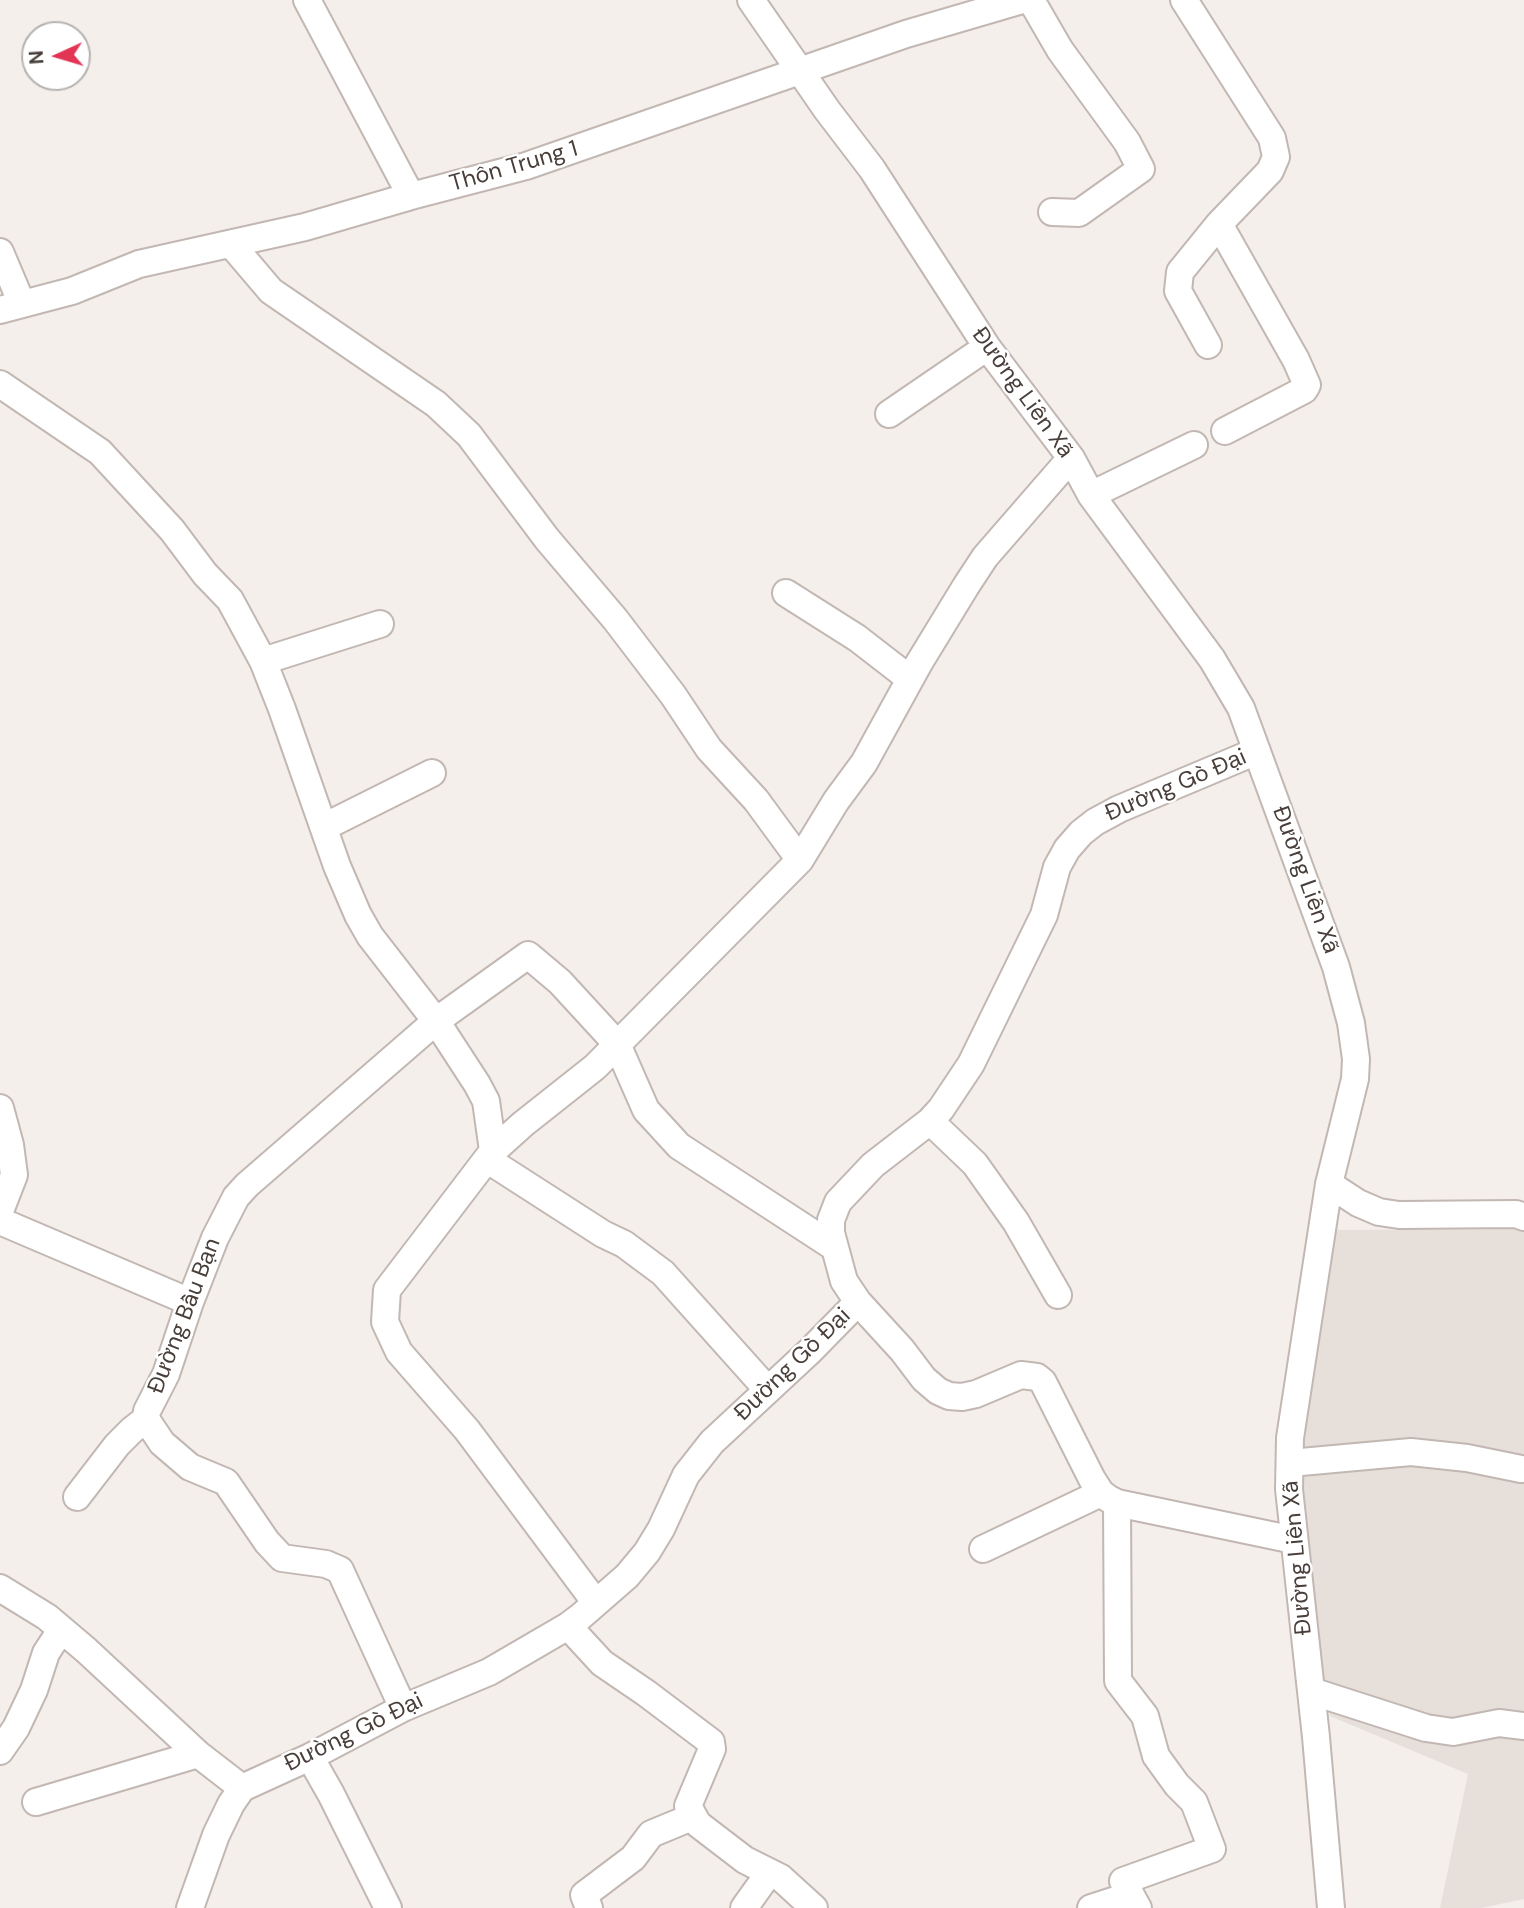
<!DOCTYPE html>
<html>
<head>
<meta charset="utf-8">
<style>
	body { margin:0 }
	#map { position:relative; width:1524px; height:1908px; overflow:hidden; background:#f4efeb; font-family:"DM Sans",sans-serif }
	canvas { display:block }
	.north { position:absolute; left:21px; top:21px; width:70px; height:70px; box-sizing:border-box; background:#fff; border:2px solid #b6b2b0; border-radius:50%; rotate:266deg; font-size:19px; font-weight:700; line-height:28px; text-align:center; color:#483e3a }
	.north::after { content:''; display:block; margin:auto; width:24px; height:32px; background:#e23453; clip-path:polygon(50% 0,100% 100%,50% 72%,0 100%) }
</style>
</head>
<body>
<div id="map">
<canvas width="1524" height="1908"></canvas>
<div class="north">N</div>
</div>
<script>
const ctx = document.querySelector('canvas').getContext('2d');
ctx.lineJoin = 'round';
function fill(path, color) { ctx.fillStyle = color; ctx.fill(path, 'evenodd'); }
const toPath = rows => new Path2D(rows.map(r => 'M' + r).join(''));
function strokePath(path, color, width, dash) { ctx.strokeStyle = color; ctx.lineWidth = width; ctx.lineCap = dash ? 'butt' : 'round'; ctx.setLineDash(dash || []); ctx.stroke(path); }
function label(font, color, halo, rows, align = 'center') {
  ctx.font = font + ' "DM Sans",sans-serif'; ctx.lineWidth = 5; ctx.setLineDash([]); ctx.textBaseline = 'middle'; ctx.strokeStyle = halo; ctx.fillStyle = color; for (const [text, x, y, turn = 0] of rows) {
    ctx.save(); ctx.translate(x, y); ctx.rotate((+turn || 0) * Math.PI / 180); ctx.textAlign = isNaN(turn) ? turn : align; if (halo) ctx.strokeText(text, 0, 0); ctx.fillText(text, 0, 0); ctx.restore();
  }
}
const residential = toPath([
	[1524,1229,1524,1899,1481,1908,1440,1908,1468,1774,1330,1716,1296,1506,1329,1230]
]);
const minor = toPath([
	[307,0,411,196],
	[751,0,827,110,872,169,987,347,1071,458,1091,495,1212,659,1241,708,1336,967,1351,1023,1356,1059,1355,1079,1329,1184,1290,1438,1289,1489,1316,1737,1331,1908],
	[1031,0,1060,50,1127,142,1141,169,1079,213,1052,212],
	[1184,0,1272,138,1276,157,1270,171,1219,224,1296,360,1307,385,1304,390,1225,431],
	[231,244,271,291,436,404,469,435,547,539,615,619,673,695,709,749,756,800,800,860],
	[0,252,22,304],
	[0,310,72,291,139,264,305,227,411,196,526,166,906,34,1022,0],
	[1208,345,1178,291,1180,272,1219,224],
	[0,384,100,452,172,530,205,574,230,600,263,661,282,709,337,866,358,915,370,936,436,1021,477,1084,486,1101,493,1151],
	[889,414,987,347],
	[1091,495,1194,445],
	[786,593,857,638,910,679],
	[263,661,380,624],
	[1257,751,1119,809,1095,822,1081,833,1067,849,1057,867,1044,915,971,1064,941,1109,930,1121,873,1165,838,1202,831,1220,831,1233,844,1281,858,1302,902,1350,924,1379,938,1391,949,1396,962,1397,976,1394,1021,1375,1037,1377,1043,1382,1092,1479,1101,1493,1109,1499,1117,1503,1294,1540],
	[324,827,432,773],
	[0,1108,10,1145,14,1175,0,1211],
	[930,1121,975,1164,1016,1222,1058,1295],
	[488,1160,603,1234,624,1244,663,1273,767,1389],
	[1329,1184,1358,1203,1379,1212,1399,1215,1516,1214,1524,1217],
	[0,1221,190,1302],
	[1290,1463,1411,1452,1467,1458,1521,1469],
	[77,1497,117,1445,132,1430,146,1419],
	[1117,1503,1118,1681,1145,1716,1156,1756,1177,1785,1194,1802,1212,1849,1123,1881,1138,1908],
	[983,1549,1101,1493],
	[0,1588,47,1617,86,1650,198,1754,242,1788],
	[596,1603,467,1430,399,1352,385,1322,387,1290,493,1151,523,1124,595,1067,800,860,836,801,864,763,919,663,966,586,985,557,1071,458],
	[568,1626,602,1663,646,1693,711,1742,712,1749,688,1806,698,1824,745,1860,781,1878,814,1908],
	[1311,1691,1426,1728,1453,1732,1499,1723,1524,1726],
	[403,1708,340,1570,326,1564,282,1558,267,1542,226,1482,190,1467,162,1443,146,1419,147,1411,166,1374,190,1302,215,1238,236,1197,247,1185,436,1021,528,955,560,982,617,1044,646,1110,679,1146,834,1247],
	[0,1751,16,1728,34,1690,46,1653,61,1630],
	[310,1757,331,1794,388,1908],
	[36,1802,198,1754],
	[190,1908,216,1835,231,1804,242,1788,310,1757,403,1708,489,1672,568,1626,580,1617,627,1576,647,1552,661,1529,686,1475,712,1442,810,1351,858,1302],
	[589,1908,584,1895,633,1858,651,1834,692,1817],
	[744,1908,769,1873],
	[1091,1908,1131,1895]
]);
const streetNames = [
	["Thôn Trung 1",514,167,-16],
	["Đường Liên Xã",1022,393,54],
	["Đường Gò Đại",1176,786,-23],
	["Đường Liên Xã",1305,880,70],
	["Đường Bầu Bạn",185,1316,-69],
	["Đường Gò Đại",793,1365,-44],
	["Đường Liên Xã",1298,1558,-95],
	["Đường Gò Đại",354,1733,-26]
];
fill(residential, '#e7dfda');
strokePath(minor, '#c2b7b2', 30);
strokePath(minor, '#fff', 26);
label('23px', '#483e3a', '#fff', streetNames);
</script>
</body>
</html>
